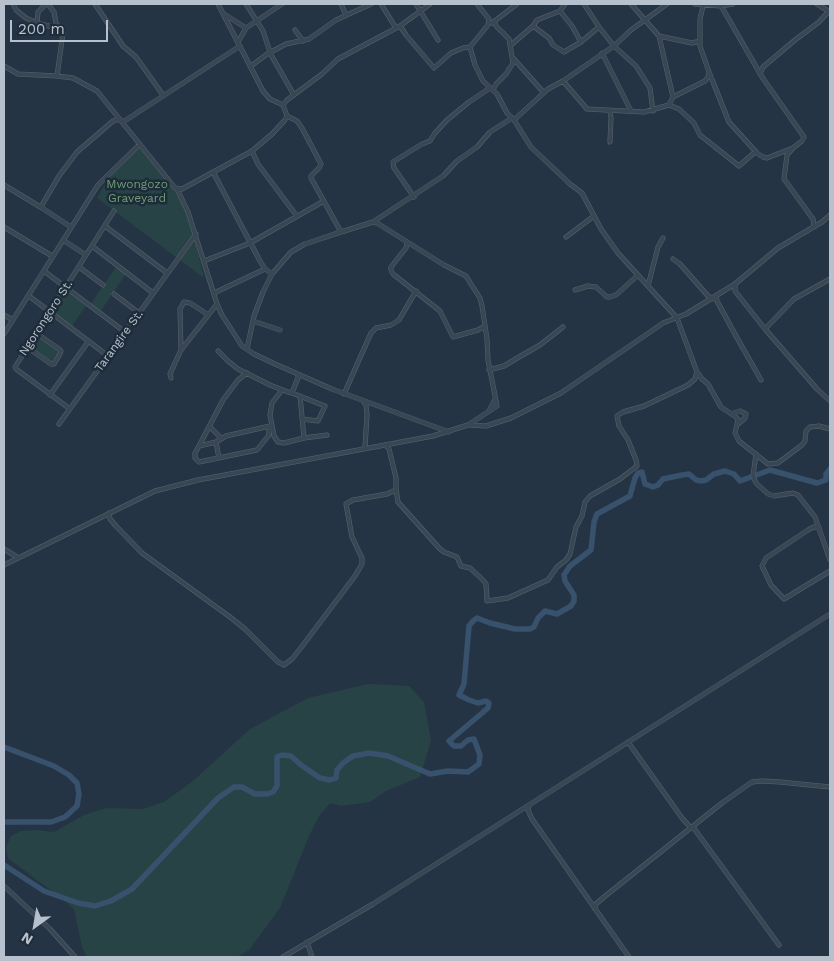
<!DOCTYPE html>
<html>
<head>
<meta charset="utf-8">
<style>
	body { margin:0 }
	#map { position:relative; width:834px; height:961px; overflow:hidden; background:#253444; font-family:"Work Sans",sans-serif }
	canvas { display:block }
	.frame { position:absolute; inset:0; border:5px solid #b7c1cd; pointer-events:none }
	.north { position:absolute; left:10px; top:901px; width:50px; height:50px; -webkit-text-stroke:4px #1e2b39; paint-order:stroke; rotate:212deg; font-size:14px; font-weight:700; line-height:20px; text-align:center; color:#b7c1cd }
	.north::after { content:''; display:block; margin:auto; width:18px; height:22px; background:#b7c1cd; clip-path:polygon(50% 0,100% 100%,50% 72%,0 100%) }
	.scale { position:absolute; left:10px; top:20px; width:98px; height:22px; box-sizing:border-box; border:2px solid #b7c1cd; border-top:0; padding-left:6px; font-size:15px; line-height:18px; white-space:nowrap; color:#b7c1cd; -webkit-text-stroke:4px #1e2b39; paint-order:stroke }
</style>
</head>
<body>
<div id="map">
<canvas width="834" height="961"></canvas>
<div class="frame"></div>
<div class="north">N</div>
<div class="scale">200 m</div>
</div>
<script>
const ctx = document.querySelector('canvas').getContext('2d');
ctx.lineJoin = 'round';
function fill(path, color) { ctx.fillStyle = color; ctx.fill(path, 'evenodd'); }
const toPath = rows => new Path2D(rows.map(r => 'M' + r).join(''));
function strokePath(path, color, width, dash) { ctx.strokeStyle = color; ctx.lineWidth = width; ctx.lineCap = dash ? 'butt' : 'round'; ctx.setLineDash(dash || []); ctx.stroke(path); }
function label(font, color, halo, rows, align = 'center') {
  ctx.font = font + ' "Work Sans",sans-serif'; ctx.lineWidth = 5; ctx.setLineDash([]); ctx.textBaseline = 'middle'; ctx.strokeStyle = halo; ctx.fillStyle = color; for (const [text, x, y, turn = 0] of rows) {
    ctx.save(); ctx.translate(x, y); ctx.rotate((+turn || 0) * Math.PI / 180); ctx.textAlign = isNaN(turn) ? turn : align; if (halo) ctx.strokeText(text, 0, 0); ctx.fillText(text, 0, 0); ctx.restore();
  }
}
const green = toPath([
	[141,147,172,187,185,207,191,224,204,278,97,198,111,174,136,149],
	[116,267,126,274,100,312,90,305],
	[67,291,86,306,72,326,53,312],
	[38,336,59,351,59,354,52,362,31,347],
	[368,684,409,686,424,702,431,741,420,777,386,791,370,802,341,806,330,803,319,816,309,836,280,908,249,950,237,957,87,957,82,947,74,909,58,895,38,881,8,858,6,847,11,836,21,831,35,830,54,832,84,815,107,808,143,809,164,802,193,781,250,729,308,698]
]);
const river = toPath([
	[4,747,54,766,69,775,77,783,79,794,77,806,65,817,51,822,4,822],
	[4,865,44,891,78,903,95,906,111,901,132,889,218,798,234,787,242,787,255,794,267,794,273,792,277,786,277,757,282,755,291,756,301,765,320,778,330,780,336,778,337,770,343,763,353,756,369,753,388,756,430,774,448,771,468,772,479,764,480,755,474,739,468,740,461,746,454,746,449,741,488,708,489,703,486,701,478,703,469,700,459,695,464,684,469,626,473,621,477,618,490,623,515,629,530,629,534,627,538,618,545,611,557,614,571,606,574,601,574,595,565,581,564,575,570,566,591,550,594,522,597,514,630,496,635,478,638,473,642,472,645,484,653,487,658,485,663,479,682,475,689,474,696,480,701,481,706,480,714,474,725,471,734,474,740,481,770,470,817,483,826,480,826,474,830,469]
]);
const minor = toPath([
	[13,4,16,10,26,18,37,23,60,29],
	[48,4,54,12,56,23,63,33,57,76],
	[95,4,123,46,136,57,163,95],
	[218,4,263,91,270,99,283,105],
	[246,4,263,31,270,52,251,66],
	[341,4,346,15],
	[381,4,396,28],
	[416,4,438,40],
	[477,4,489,19,488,25,470,47,475,65,483,81,497,94,507,113,514,120,531,147,570,184,582,193,601,229,618,253,677,318,697,372,702,379,708,384,721,407,736,417,738,420,735,433,739,441,768,464,778,463,802,445,805,441,806,431,810,427,819,426,830,429],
	[584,4,599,27],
	[631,4,659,36,692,43,700,41],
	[695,4,721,6,733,4],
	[720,4,762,77,804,137,802,141,793,148,787,155,784,179,813,219,814,227],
	[817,4,830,12],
	[560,11,572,26,581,42],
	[224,14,246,28],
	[37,23,38,12,46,4],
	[492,23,517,4],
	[400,26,406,35,434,68,451,53,463,48,470,47],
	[533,26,549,38,553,45,564,52,581,42,599,27,614,46,636,66,650,88,653,111],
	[295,30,303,41],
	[659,36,673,97,669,105],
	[238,42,246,28,282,4],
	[511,45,533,26,537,20,560,11,565,4],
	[269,53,286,44,309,39,336,20,371,4],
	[270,53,294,95],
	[602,53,631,111],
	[514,59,544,93],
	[4,66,18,74,57,76,73,78,97,91,175,188,182,189,252,151,272,134,285,120,287,116,283,105,287,100,322,74,338,59,400,26,430,4],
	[709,72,729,122,757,153],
	[760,74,763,67,795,40,819,22,829,11],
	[563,81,614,46,631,30,667,4],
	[493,90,496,84,506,74,513,63,509,39,496,26,495,22],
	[673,97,705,81,708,77,709,72,700,46,700,19,703,6],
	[610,111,611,118,610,142],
	[287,116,297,121,302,128,321,164,319,168,311,176,311,178,341,232],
	[514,120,548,89,563,81,587,109,644,112,669,105,679,109,694,123,700,135,739,166,755,152,763,157,767,158,793,148],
	[123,122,240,46],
	[252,151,258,164,296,215],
	[213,172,260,261,265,269,272,274],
	[4,185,42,208],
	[177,189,188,212,217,304,222,315,242,346,254,354,275,364,332,389,449,432],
	[414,197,394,168,393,162,422,144,430,141,435,133,447,120,469,102,490,88],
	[373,222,443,176,457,161,477,147,490,132,512,118],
	[105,226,167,273],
	[4,227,52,256],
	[71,227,42,208,42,205,59,176,77,152,113,121,120,119],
	[566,237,594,216],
	[63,240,86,255],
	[407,243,406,248,391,267,391,270,393,274,440,311,453,337,478,330,485,326],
	[92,246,153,293],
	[673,259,680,264,708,296,714,299],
	[204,261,250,243,324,201],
	[79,267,103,285],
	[44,271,125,332],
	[735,284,735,291,765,329,817,389,830,401],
	[648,286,658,247,663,238],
	[575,290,588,286,596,287,607,297,610,297,616,295,637,276],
	[214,293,265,269],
	[114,294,139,313],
	[29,296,108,356],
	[716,296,717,301,736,336,761,380],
	[4,315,13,320],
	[253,321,280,330],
	[765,329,794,299,830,279],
	[4,334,98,185,140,144],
	[27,347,51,364,54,364,60,354,61,351,59,349,36,333],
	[181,350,180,309,184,302,190,303,207,314],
	[218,351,228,361,238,369,270,385,288,392,292,393,299,375],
	[489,370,504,366,519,357,540,345,563,327],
	[247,373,238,380,223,400,199,446,195,453,195,458,199,462,257,450,269,435,269,427],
	[171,378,170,374,181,350,217,304],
	[282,390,272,403,270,415,274,436,278,442,284,443,304,438,327,435],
	[292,393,325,406,318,421,302,419],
	[344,394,371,333,376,328,391,325,399,320,416,291],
	[50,395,88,342],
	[300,396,304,438],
	[363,401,366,405,367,415,365,447],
	[70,409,16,369,15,367,114,211],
	[489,411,495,399],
	[731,414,740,411,746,414,745,418,738,424],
	[59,424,196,234],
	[470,425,486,426,511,418,561,393,653,330,663,323,686,314,735,284,778,248,822,222,830,215],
	[210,427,221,438],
	[216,442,219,458],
	[199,446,216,442,226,436,270,426],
	[756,454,753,476,756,483,768,494,774,496,793,493,798,495,815,517,830,560],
	[396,489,398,502,440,549,444,552,457,557,461,566,470,568,483,580,486,584,487,601,508,598,548,580,557,567,566,560,570,554,576,527,582,516,585,502,590,496,620,479,637,466,636,460,628,440,619,426,617,416,623,412,644,406,688,385,695,379,697,372],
	[109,513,110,519,116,526,142,553,230,617,245,629,278,662,284,665,292,659,300,649,355,576,362,564,362,558,352,537,346,504,353,500,387,494,396,490,396,478,389,449,385,445],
	[819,528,814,527,808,530,766,558,762,566,771,585,784,599,830,571],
	[4,549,17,557],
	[4,565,155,491,198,480,433,436,468,425,497,406,488,360,487,339,482,306,480,298,471,284,466,276,444,265,377,223,373,222,341,232,305,244,291,252,272,274,263,292,254,316,247,349],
	[628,742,682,818,691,828],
	[529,806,528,810,532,819,629,957],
	[693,827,779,945],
	[4,886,50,929,75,957],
	[595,909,596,904,604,897,722,803,752,782,762,781,780,782,830,787],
	[307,942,312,957],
	[283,957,373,904,830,614]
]);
const parkNames = [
	["Mwongozo",137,184],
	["Graveyard",137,198]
];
const streetNames = [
	["Ngorongoro St.",46,318,-57],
	["Tarangire St.",119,341,-54]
];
fill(green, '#274345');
strokePath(river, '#38516c', 5.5);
strokePath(minor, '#586470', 5);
strokePath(minor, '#394653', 4);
label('12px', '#6c9f75', '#1e2b39', parkNames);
label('12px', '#b7c1cd', '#1e2b39', streetNames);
</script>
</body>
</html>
